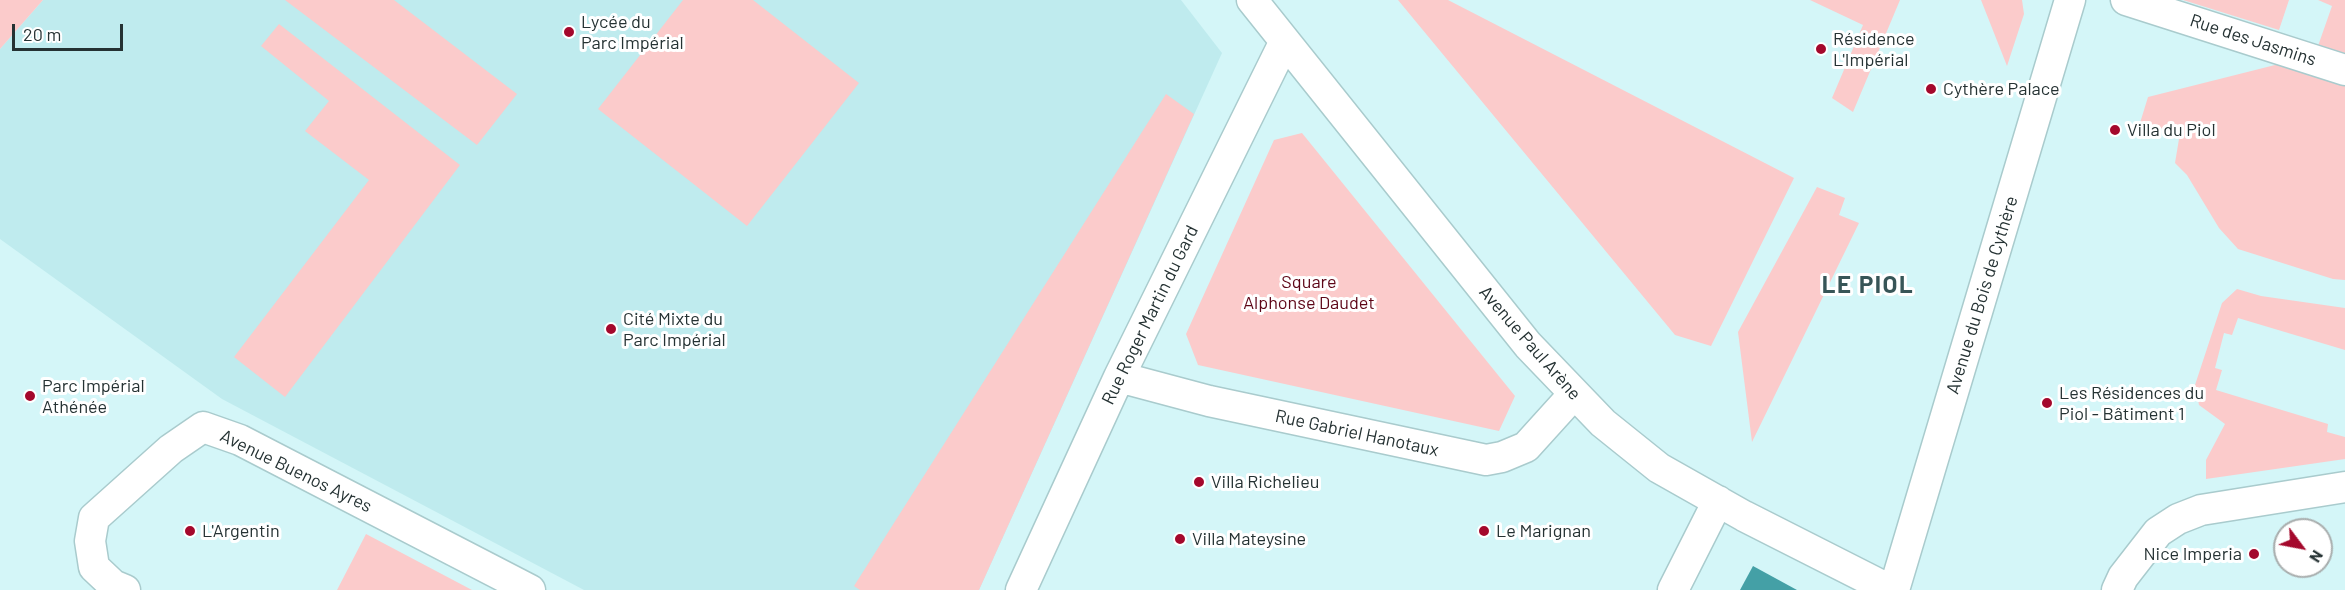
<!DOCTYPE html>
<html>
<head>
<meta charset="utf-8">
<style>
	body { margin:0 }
	#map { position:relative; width:2345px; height:590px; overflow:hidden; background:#d4f6f8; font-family:Barlow,sans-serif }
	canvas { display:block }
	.north { position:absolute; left:2273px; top:518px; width:60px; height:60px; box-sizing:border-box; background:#fff; border:2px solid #a8adad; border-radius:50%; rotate:122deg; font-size:16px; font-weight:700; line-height:24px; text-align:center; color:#253233 }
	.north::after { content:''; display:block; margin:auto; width:21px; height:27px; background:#a4082c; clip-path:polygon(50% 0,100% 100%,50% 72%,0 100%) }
	.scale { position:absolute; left:12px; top:24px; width:111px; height:27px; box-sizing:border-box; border:3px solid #253233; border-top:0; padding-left:8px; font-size:18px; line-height:21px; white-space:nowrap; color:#253233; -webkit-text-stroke:4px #fff; paint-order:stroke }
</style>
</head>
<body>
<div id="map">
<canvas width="2345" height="590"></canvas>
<div class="north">N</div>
<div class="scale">20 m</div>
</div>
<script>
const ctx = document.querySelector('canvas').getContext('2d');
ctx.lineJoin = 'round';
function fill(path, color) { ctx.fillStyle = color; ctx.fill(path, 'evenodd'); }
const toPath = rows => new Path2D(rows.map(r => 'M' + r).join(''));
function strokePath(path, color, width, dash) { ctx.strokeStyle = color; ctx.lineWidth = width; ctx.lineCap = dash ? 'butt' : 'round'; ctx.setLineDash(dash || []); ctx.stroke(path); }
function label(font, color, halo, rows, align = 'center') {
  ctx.font = font + ' Barlow,sans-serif'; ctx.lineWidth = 6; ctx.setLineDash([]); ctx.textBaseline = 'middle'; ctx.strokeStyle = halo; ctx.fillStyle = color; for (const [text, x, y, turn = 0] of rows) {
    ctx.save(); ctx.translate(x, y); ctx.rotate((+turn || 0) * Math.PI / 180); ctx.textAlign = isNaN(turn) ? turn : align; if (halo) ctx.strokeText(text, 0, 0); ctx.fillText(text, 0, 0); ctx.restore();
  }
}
const built = toPath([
	[43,0,1181,0,1222,53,979,590,584,590,222,399,0,239,0,49]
]);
const green = toPath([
	[0,0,43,0,0,49],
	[285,0,394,0,517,94,477,145],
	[683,0,753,0,859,83,747,226,598,109],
	[1398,0,1448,0,1794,178,1711,346,1675,335],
	[1810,0,1900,0,1853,112,1832,98,1863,25],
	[1981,0,2022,0,2024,14,2007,66],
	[2183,0,2289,0,2279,30],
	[2318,0,2345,0,2345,55,2318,46,2332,6],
	[279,24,460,165,285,397,234,357,369,180,305,131,329,101,261,46],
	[2283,63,2345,85,2345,280,2333,279,2238,249,2219,228,2187,175,2175,163,2180,133,2140,123,2148,97],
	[1166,94,1194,114,979,590,860,590,854,586],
	[1302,133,1515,396,1499,431,1198,365,1186,334,1274,140],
	[1817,187,1845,198,1839,215,1859,223,1752,442,1738,332],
	[2237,289,2261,296,2345,308,2345,350,2238,318,2232,335,2224,333,2215,368,2222,370,2216,390,2328,424,2327,432,2345,437,2345,459,2206,479,2206,460,2225,424,2199,405,2195,385,2222,303],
	[366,534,472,590,337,590]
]);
const water = toPath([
	[1753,566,1797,590,1740,590]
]);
const street = toPath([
	[1252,0,1528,345,1603,423,1659,468,1744,516,1890,590],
	[2126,0,2345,70],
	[1119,377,1209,401,1486,460,1502,457,1526,447,1574,394],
	[125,590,113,585,94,567,90,541,94,518,171,449,203,427,240,440,530,590],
	[1021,590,1119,377,1284,43],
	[1673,590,1718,501],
	[1894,590,2070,0],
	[2117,590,2123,577,2158,532,2178,519,2201,510,2345,487]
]);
const markers = [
	[569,32,6,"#a4082c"],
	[1821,49,6,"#a4082c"],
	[1931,89,6,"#a4082c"],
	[2115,130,6,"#a4082c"],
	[611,329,6,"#a4082c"],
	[30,396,6,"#a4082c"],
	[2047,403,6,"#a4082c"],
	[1199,482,6,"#a4082c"],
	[190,531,6,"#a4082c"],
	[1484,531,6,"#a4082c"],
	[1180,539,6,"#a4082c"],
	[2254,554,6,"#a4082c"]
];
const poiNames = [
	["Lycée du",581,22],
	["Parc Impérial",581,43],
	["Résidence",1833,39],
	["L'Impérial",1833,60],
	["Cythère Palace",1943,89],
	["Villa du Piol",2127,130],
	["Cité Mixte du",623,319],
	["Parc Impérial",623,340],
	["Parc Impérial",42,386],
	["Athénée",42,407],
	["Les Résidences du",2059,393],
	["Piol - Bâtiment 1",2059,414],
	["Villa Richelieu",1211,482],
	["L'Argentin",202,531],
	["Le Marignan",1496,531],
	["Villa Mateysine",1192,539],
	["Nice Imperia",2242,554,"right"]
];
const streetNames = [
	["Rue des Jasmins",2253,40,18],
	["Avenue du Bois de Cythère",1982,295,-73],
	["Rue Roger Martin du Gard",1150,315,-64],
	["Avenue Paul Arène",1530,343,49],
	["Rue Gabriel Hanotaux",1357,433,12],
	["Avenue Buenos Ayres",296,471,26]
];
const parkNames = [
	["Square",1309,282],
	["Alphonse Daudet",1309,303]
];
const districtNames = [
	["LE PIOL",1868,285]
];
fill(built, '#bfebee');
fill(green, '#fbcbcb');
fill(water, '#44a0a6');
strokePath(street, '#a9cbcd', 33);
strokePath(street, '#fff', 30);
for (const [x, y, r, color] of markers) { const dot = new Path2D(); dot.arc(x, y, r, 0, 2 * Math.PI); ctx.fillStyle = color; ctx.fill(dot); strokePath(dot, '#fff', 2); }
label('18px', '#253233', '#fff', poiNames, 'left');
label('18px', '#253233', '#fff', streetNames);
label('18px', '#5d0617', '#fff', parkNames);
ctx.letterSpacing = '1.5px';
label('bold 24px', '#375557', '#fff', districtNames);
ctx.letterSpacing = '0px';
</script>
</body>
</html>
